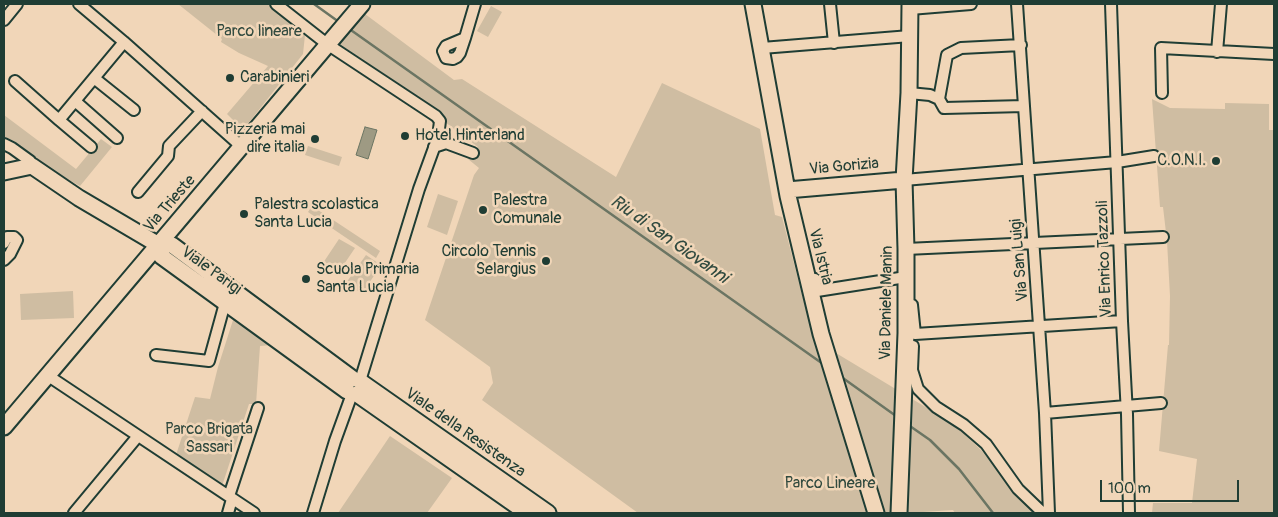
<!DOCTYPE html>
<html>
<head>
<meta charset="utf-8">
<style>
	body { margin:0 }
	#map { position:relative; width:1278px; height:517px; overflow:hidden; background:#f1d6b8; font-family:Pangolin,sans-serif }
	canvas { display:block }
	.frame { position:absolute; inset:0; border:5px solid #1f3d34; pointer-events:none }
	.scale { position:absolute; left:1100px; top:480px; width:139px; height:22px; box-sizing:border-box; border:2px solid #1f3d34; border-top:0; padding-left:6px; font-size:15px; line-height:18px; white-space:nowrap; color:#1f3d34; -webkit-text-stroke:4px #f1d6b8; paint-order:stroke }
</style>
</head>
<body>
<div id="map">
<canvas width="1278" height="517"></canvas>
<div class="frame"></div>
<div class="scale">100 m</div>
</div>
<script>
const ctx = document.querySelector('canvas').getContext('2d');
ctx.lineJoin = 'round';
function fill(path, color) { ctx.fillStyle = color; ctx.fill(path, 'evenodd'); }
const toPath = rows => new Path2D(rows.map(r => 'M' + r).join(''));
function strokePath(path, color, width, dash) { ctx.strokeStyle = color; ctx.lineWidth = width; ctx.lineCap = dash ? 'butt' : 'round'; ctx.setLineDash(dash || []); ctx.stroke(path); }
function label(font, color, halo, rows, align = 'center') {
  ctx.font = font + ' Pangolin,sans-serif'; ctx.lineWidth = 5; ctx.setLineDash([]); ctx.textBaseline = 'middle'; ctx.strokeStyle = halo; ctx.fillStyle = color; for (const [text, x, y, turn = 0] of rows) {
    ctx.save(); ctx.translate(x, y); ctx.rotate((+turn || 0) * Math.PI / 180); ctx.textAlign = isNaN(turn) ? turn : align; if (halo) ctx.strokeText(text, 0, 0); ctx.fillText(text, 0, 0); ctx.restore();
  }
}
const green = toPath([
	[178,4,267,4,294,22,305,35,303,54,243,130,227,114,268,66,239,53,221,42,222,39],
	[491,6,502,12,488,37,477,31],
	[365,14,454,80,462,79,616,177,662,83,760,129,775,215,782,217,813,337,831,350,952,423,981,450,1017,493,1037,513,955,513,953,510,908,513,909,454,908,439,894,513,882,513,847,399,828,385,868,513,638,513,482,400,493,383,490,367,425,320,474,175,479,168,468,159,478,147,445,122,443,118,338,45],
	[1152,99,1170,108,1225,109,1225,103,1269,104,1269,130,1274,130,1274,513,1152,513,1153,503,1192,503,1197,459,1159,451,1168,345,1169,345,1170,296,1167,241,1163,207,1160,207],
	[4,115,76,169,101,139,112,147,80,186,43,166,4,138],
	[308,146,342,157,339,166,305,155],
	[438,194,458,201,447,235,427,227],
	[312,206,380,251,376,258,308,212],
	[339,239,355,248,336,276,321,266],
	[366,255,381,265,362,294,346,283],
	[73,291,74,318,21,320,20,294],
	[234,317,272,345,260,346,256,404,249,404,222,486,176,455,195,397,210,399,218,367],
	[390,436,452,478,427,513,338,513]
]);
const water = toPath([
	[365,127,377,130,368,159,356,155,365,127]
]);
const stream = toPath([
	[314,4,339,22],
	[348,28,823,364],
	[840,376,896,416],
	[907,424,930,440,959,469,993,513]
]);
const street = toPath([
	[79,4,124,42,242,147],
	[276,4,327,44,436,116,440,121,438,137,419,189,360,381],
	[830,4,834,43],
	[1017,4,1045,413,1049,513],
	[1111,4,1122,321,1127,414,1129,513],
	[910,9,971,4],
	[4,20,17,4],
	[465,38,446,46,443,51,446,58,453,59,457,57,460,53,465,38,475,4],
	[1021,45,961,48,947,55,939,99,944,108,1024,106],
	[762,48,910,36],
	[1217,52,1221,4],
	[94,78,134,110],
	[15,81,59,120,124,42],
	[909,93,930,95,939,99],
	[1162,93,1161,48,1274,54],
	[75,101,117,138],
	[59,120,91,147],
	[4,144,12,148,30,161,32,166],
	[434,147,446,143,473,153],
	[904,180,1117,162,1154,156],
	[138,192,168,156,169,146,202,111],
	[4,243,7,237,14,237,17,240,10,254,4,260],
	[906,249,1163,237],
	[815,279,817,291,906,277],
	[912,305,915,334,1122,321],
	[913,346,912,370,918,389,936,407,964,425,986,444,1018,489,1043,513],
	[156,355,209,361,225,303],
	[47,375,254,513],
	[1045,413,1161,403],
	[229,496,258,408],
	[74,513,138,436],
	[228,513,232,499],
	[313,513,335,441,352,394]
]);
const secondary = toPath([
	[753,4,788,196,821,334,876,513],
	[4,172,32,166,79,198,157,244,172,245,353,379],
	[787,190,904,180],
	[157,244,161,256,347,391],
	[361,382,548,513],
	[357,394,527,513],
	[4,427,362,4],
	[899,513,906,333,906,249,904,180,909,93,910,4]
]);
const markers = [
	[230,78,5,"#1f3d34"],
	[405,136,5,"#1f3d34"],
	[315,139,5,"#1f3d34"],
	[1216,161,5,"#1f3d34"],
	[483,210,5,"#1f3d34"],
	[244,214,5,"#1f3d34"],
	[546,261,5,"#1f3d34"],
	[306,279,5,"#1f3d34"]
];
const parkNames = [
	["Parco lineare",259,32],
	["Parco Brigata",209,430],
	["Sassari",209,448],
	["Parco Lineare",830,484]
];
const poiNames = [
	["Carabinieri",240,78],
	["Pizzeria mai",305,130,"right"],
	["dire italia",305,148,"right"],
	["Hotel Hinterland",415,136],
	["C.O.N.I.",1206,161,"right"],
	["Palestra",493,201],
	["Comunale",493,219],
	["Palestra scolastica",254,205],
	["Santa Lucia",254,223],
	["Circolo Tennis",536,252,"right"],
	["Selargius",536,270,"right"],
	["Scuola Primaria",316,270],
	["Santa Lucia",316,288]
];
const streetNames = [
	["Via Gorizia",844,167,-5],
	["Via Trieste",170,204,-49],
	["Via Istria",820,257,76],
	["Via Enrico Tazzoli",1105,259,-92],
	["Via San Luigi",1020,260,-95],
	["Viale Parigi",211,271,36],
	["Via Daniele Manin",887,303,-89],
	["Viale della Resistenza",465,433,35]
];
const waterNames = [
	["Riu di San Giovanni",669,240,35]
];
fill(green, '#cfbda2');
fill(water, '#9e9a83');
strokePath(water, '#6b7563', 1);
strokePath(stream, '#6b7563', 2.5);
strokePath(street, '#1f3d34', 14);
strokePath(secondary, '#1f3d34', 19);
strokePath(street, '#f1d6b8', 10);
strokePath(secondary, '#f1d6b8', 15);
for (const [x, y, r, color] of markers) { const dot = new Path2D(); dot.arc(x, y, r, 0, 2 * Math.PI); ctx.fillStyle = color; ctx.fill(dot); strokePath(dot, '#f1d6b8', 2); }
label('16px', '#314a3f', '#f1d6b8', parkNames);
label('16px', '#1f3d34', '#f1d6b8', poiNames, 'left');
label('16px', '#1f3d34', '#f1d6b8', streetNames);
label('italic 18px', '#324b40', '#f1d6b8', waterNames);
</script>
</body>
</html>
